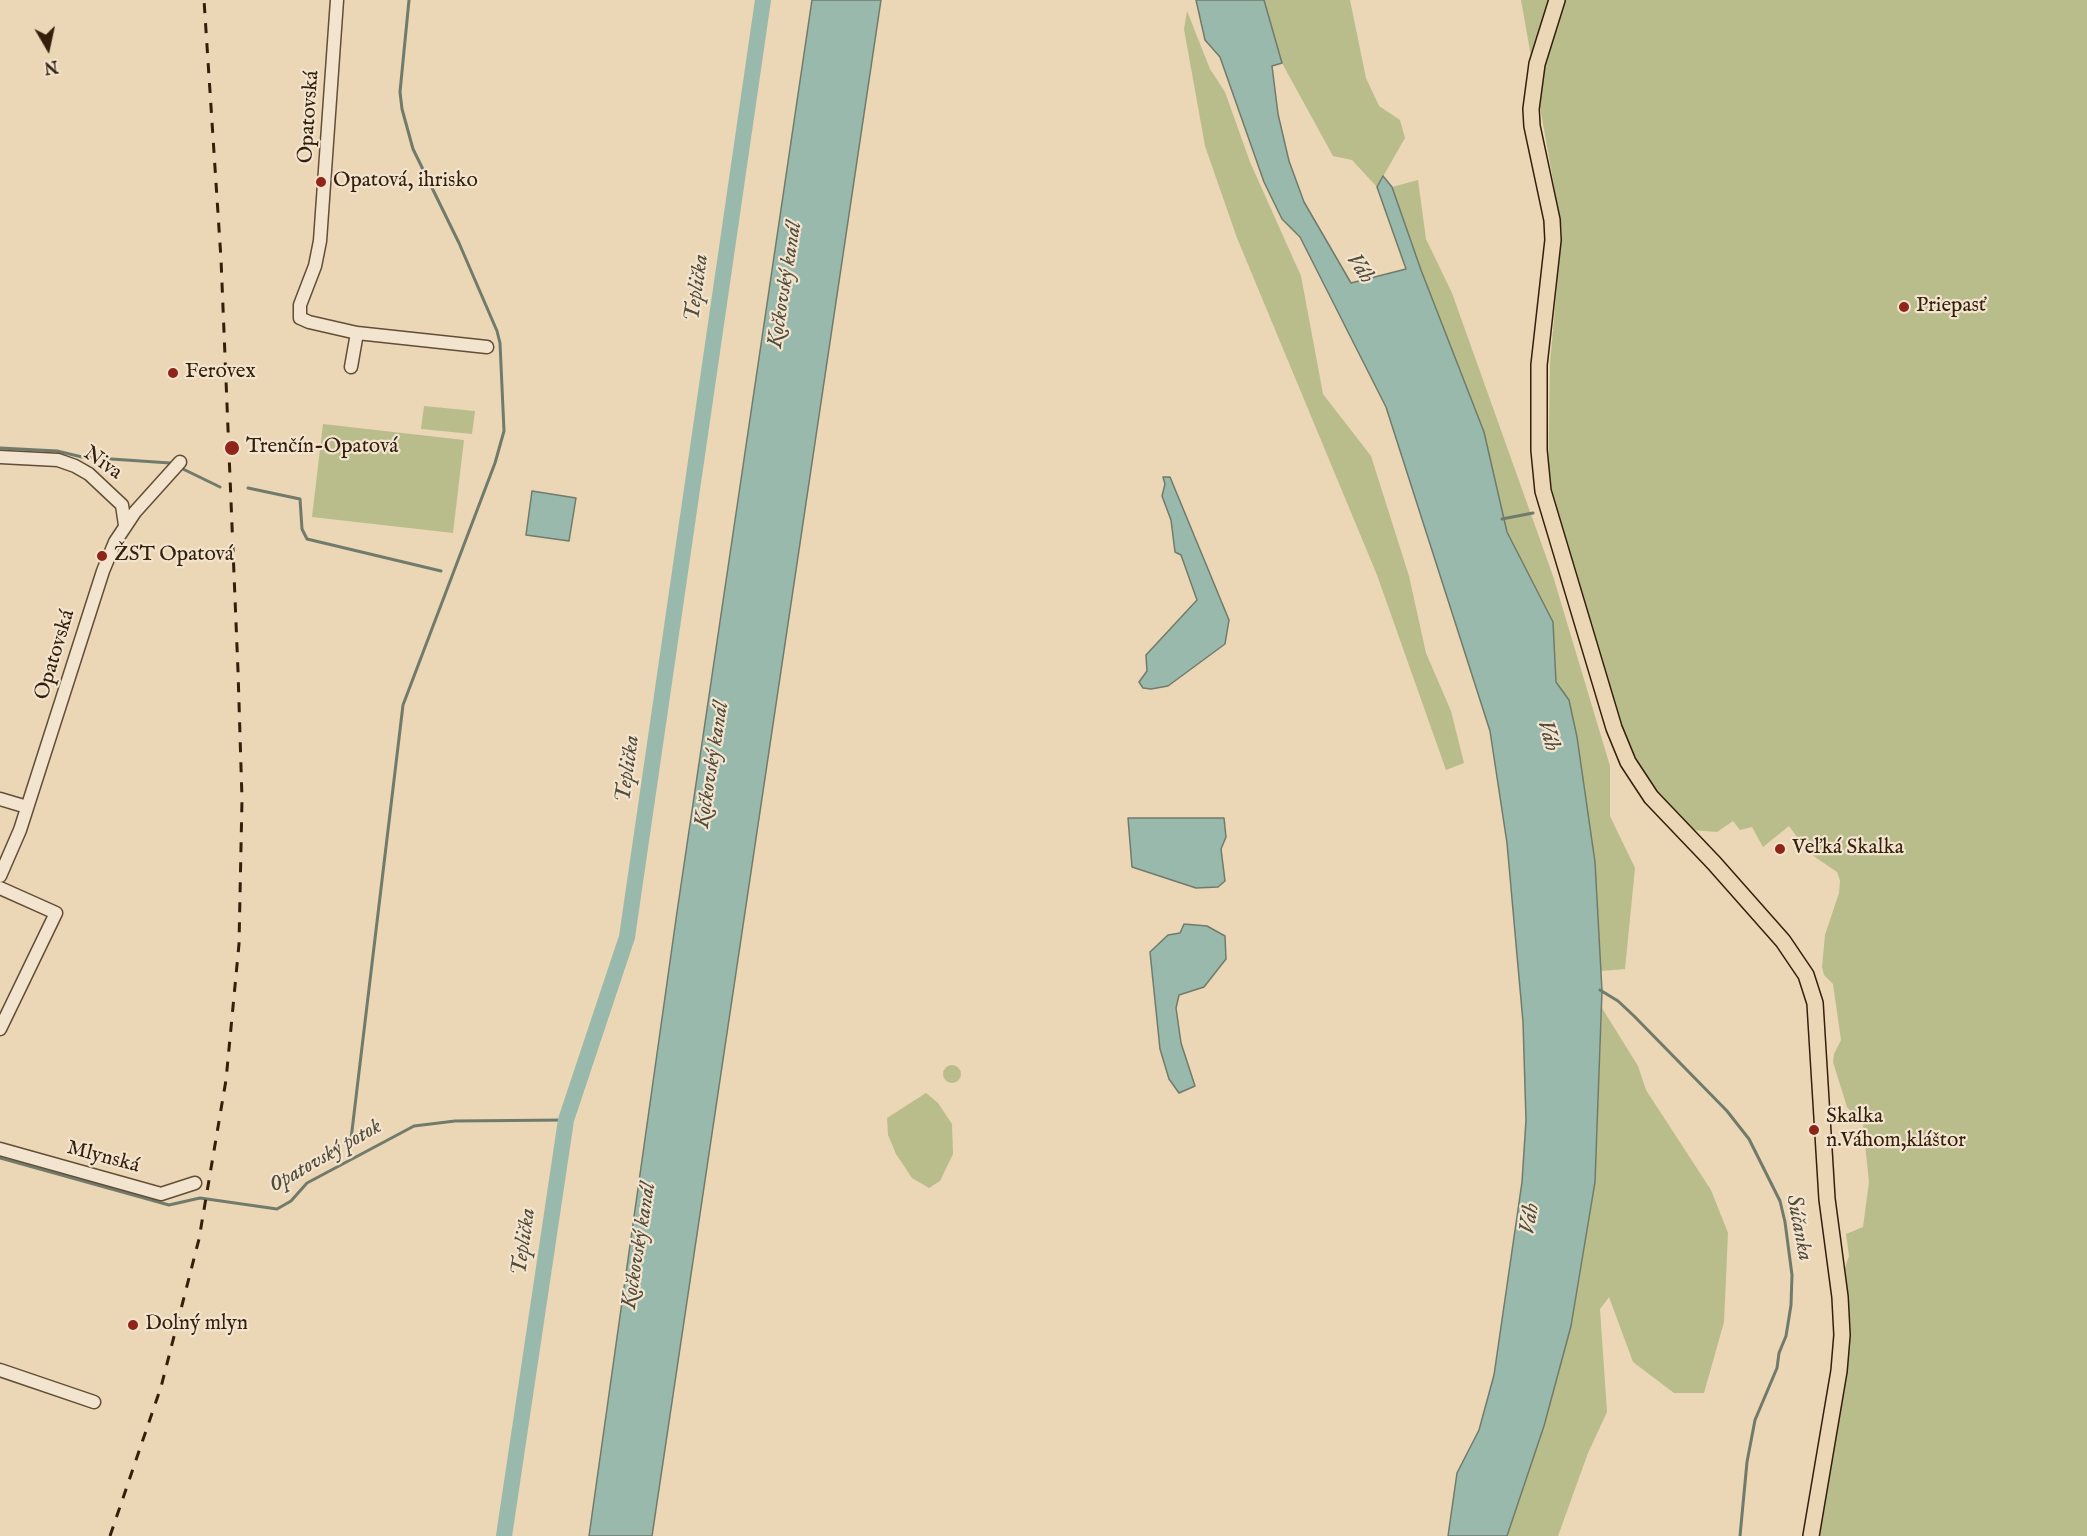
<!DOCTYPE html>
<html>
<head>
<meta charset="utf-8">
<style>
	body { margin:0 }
	#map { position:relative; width:2087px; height:1536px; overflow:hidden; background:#ebd6b5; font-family:"IM FELL English",serif }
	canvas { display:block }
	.north { position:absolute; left:18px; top:18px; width:60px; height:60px; -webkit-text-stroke:4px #f2e4cf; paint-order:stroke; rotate:171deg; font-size:16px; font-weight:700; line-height:24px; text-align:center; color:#341f0b }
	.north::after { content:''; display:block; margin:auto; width:21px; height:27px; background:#341f0b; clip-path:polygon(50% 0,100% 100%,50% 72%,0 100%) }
</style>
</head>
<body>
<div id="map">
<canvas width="2087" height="1536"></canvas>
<div class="north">N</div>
</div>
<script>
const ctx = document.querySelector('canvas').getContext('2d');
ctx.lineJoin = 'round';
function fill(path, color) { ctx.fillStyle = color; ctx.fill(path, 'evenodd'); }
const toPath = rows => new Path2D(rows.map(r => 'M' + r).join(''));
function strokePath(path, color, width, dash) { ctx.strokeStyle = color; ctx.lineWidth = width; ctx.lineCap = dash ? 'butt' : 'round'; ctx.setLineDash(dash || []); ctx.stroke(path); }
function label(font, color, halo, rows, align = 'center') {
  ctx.font = font + ' "IM FELL English",serif'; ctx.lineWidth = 4.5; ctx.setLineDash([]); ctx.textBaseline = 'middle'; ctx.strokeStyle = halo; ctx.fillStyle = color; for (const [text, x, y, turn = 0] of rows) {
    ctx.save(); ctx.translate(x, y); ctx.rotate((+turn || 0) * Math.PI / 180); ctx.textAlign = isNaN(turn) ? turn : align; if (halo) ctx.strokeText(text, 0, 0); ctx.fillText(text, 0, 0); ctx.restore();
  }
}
const green = toPath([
	[1264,0,1350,0,1366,78,1379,106,1400,120,1405,138,1377,187,1352,160,1333,156,1282,63],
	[1521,0,2087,0,2087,1536,1819,1536,1850,1341,1842,1276,1849,1256,1846,1234,1863,1227,1869,1182,1863,1125,1847,1107,1833,1062,1834,1054,1841,1040,1833,984,1824,975,1822,967,1825,935,1839,893,1840,881,1837,872,1815,857,1804,847,1809,843,1805,838,1800,841,1789,826,1763,847,1752,827,1740,830,1733,821,1717,832,1692,830,1661,802,1631,762,1548,484,1550,363,1562,231],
	[1187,11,1210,69,1225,92,1250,162,1301,276,1323,394,1371,456,1409,576,1426,653,1451,711,1464,763,1446,770,1377,575,1237,238,1205,146,1184,29],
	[1418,180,1426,239,1452,293,1553,576,1610,766,1610,816,1635,868,1625,969,1601,971,1595,862,1569,700,1556,682,1553,622,1507,532,1392,187],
	[424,406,475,411,472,434,421,429],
	[323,424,464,440,453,533,312,517],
	[1602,1008,1638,1066,1646,1090,1711,1190,1728,1233,1724,1322,1704,1393,1674,1393,1633,1362,1609,1297,1600,1309,1607,1412,1588,1453,1558,1536,1507,1536,1544,1426,1571,1326,1580,1275,1595,1182],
	'943 1074a9 9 0 1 1 18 0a9 9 0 1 1-18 0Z',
	[926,1093,938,1103,952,1124,953,1154,940,1181,929,1188,912,1178,896,1154,888,1135,887,1118]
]);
const water = toPath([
	[812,0,881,0,652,1536,589,1536,677,912,812,0],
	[1196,0,1264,0,1282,63,1272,66,1278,114,1289,161,1304,202,1351,283,1406,269,1377,187,1383,176,1392,187,1421,270,1484,432,1507,532,1553,622,1556,682,1569,700,1577,737,1595,862,1602,991,1595,1182,1571,1326,1544,1426,1507,1536,1448,1536,1457,1473,1479,1430,1494,1375,1522,1182,1526,1120,1523,1022,1507,843,1490,731,1386,407,1300,237,1282,219,1264,182,1220,57,1205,40,1196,0],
	[1163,477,1170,477,1229,620,1225,644,1168,686,1151,689,1143,688,1139,682,1147,671,1146,655,1197,600,1181,555,1175,552,1171,520,1162,496,1165,484,1163,477],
	[532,491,576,498,569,541,526,535,532,491],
	[1128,818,1224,818,1226,837,1221,849,1225,881,1218,887,1196,888,1132,867,1128,818],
	[1184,924,1207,926,1225,936,1226,959,1204,987,1179,995,1176,1008,1181,1043,1195,1086,1179,1093,1169,1079,1160,1049,1150,952,1168,935,1180,933,1184,924]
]);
const stream = toPath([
	[0,448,57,451,82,457,170,463],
	[183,469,220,487],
	[248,488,300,499,302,529,307,539,441,571],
	[1502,519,1533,513],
	[1600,990,1618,1001,1634,1016,1727,1111,1749,1139,1780,1201,1785,1222,1792,1275,1791,1305,1786,1336,1779,1353,1777,1368,1755,1420,1747,1462,1740,1536],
	[351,1139,403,705,495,463,504,431,500,343,497,331,459,243,413,149,402,109,400,92,409,0],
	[0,1158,169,1205,200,1198,277,1209,291,1201,307,1183,414,1126,455,1121,566,1120]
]);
const river = toPath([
	[504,1536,566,1120,627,937,763,0]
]);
const minor = toPath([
	[337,0,320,241,315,266,300,305,300,318,309,322,357,333,487,347],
	[351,367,357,333],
	[0,457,58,460,75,466,89,474,122,505,125,525],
	[0,799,27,807],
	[0,876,20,830,103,571,115,542,135,512,180,462],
	[0,888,56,913,0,1029],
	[0,1149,161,1194,195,1183],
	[0,1370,94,1402]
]);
const major = toPath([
	[1557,0,1537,64,1531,109,1532,126,1552,220,1553,240,1539,365,1539,450,1543,491,1614,728,1628,762,1651,797,1714,863,1783,941,1806,975,1815,1003,1827,1199,1840,1297,1842,1335,1839,1371,1811,1536]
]);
const rail = toPath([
	[110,1536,161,1387,199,1239,226,1080,239,944,242,799,238,671,221,259,204,0]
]);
const markers = [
	[321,182,6,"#8f2418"],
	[1904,307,6,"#8f2418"],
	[173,373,6,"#8f2418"],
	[232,448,8,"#8f2418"],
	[102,556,6,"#8f2418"],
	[1780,849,6,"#8f2418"],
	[1814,1130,6,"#8f2418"],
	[133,1325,6,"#8f2418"]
];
const streetNames = [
	["Opatovská",310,117,-86],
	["Niva",102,464,35],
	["Opatovská",56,655,-73],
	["Mlynská",103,1158,15]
];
const poiNames = [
	["Opatová, ihrisko",333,182],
	["Priepasť",1916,307],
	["Ferovex",185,373],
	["Trenčín-Opatová",246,448],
	["ŽST Opatová",114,556],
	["Veľká Skalka",1792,849],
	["Skalka",1826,1118],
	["n.Váhom,kláštor",1826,1142],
	["Dolný mlyn",145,1325]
];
const waterNames = [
	["Váh",1359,269,56],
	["Kočkovský kanál",786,285,-81],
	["Teplička",698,288,-82],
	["Váh",1547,736,74],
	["Kočkovský kanál",713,765,-81],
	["Teplička",629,769,-82],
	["Opatovský potok",326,1157,-30],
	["Váh",1531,1219,-81],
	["Súčanka",1798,1228,79],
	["Teplička",525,1242,-82],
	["Kočkovský kanál",640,1246,-81]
];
fill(green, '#b9bd8c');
fill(water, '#98b9ab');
strokePath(water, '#707b6b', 1.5);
strokePath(stream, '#707b6b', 3);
strokePath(river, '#98b9ab', 16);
strokePath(minor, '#624d36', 15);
strokePath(major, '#341f0b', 18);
strokePath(minor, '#f2e4cf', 12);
strokePath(major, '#ebd6b5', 15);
strokePath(rail, '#341f0b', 3, [10, 10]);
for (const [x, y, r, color] of markers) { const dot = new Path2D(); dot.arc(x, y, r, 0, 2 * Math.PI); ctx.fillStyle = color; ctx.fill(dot); strokePath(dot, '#f2e4cf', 2); }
label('21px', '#341f0b', '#f2e4cf', streetNames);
label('21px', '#341f0b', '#f2e4cf', poiNames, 'left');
label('italic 22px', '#524d3b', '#f2e4cf', waterNames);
</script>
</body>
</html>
